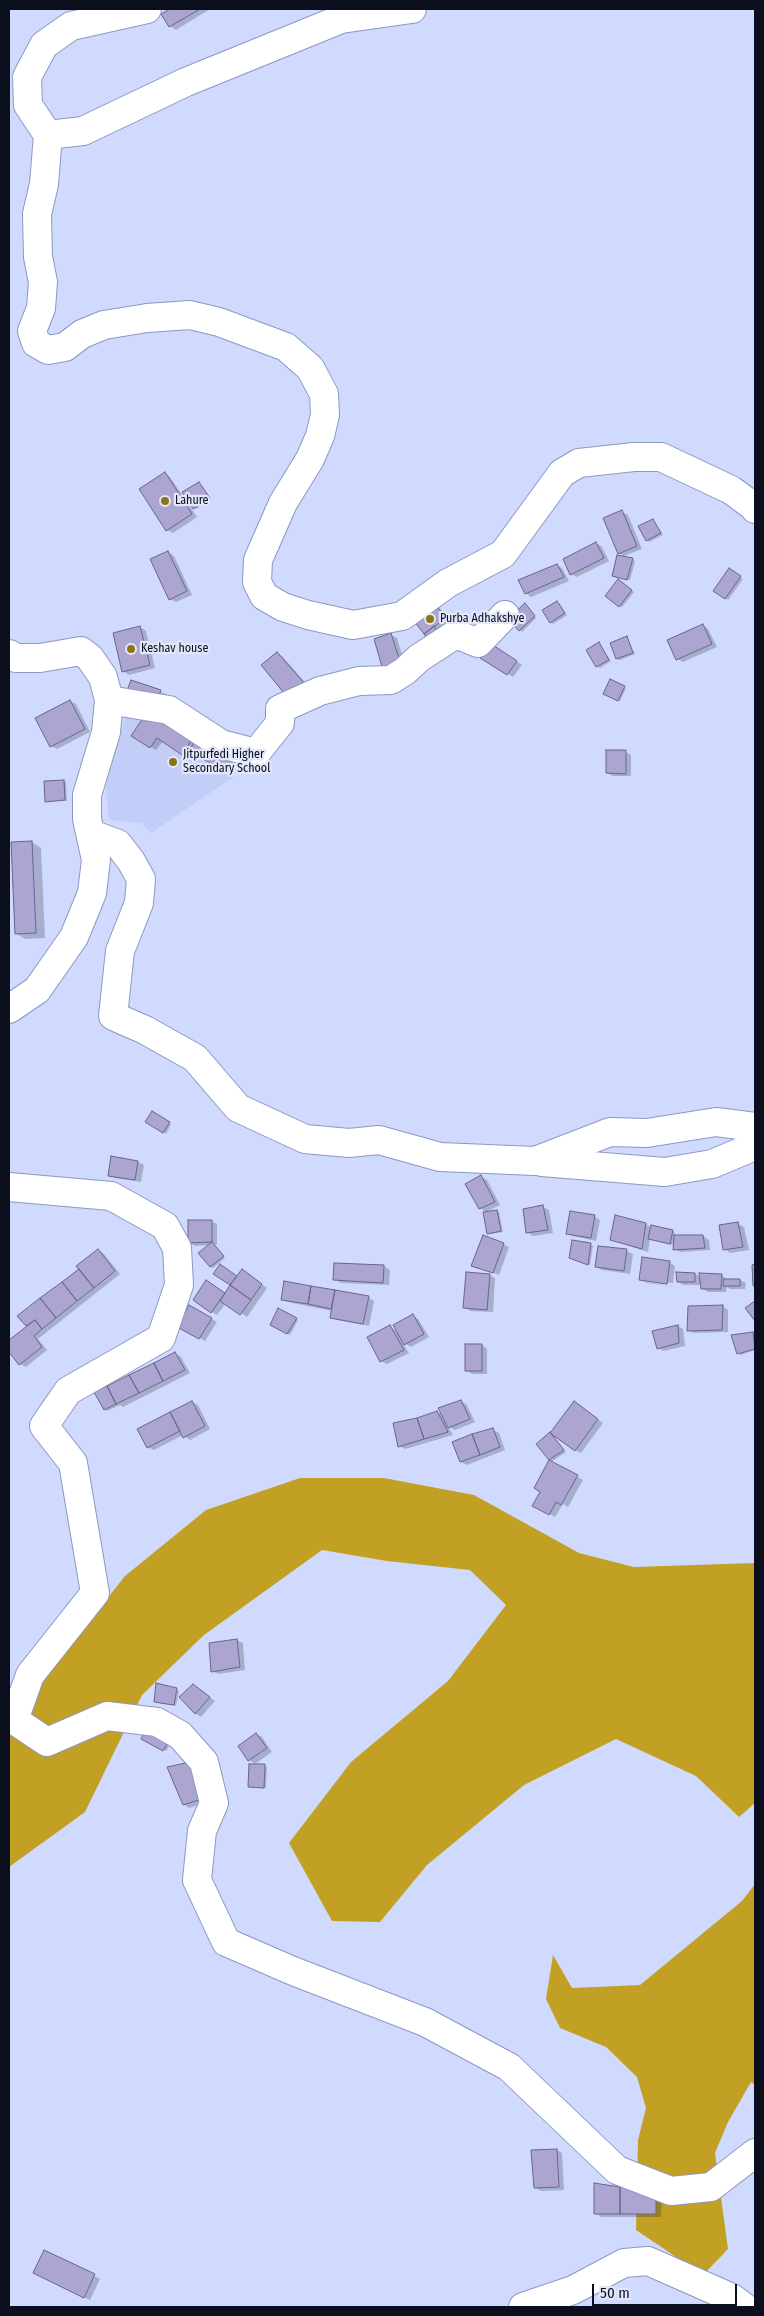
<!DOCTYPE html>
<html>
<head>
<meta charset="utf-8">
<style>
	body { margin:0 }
	#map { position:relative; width:764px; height:2316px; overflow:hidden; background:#cfdafe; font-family:"Fira Sans Condensed",sans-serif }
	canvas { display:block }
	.frame { position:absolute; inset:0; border:10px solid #0a0e1d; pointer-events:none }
	.scale { position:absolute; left:592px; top:2284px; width:145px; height:22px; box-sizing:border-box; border:2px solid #0a0e1d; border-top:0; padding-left:6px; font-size:15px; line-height:18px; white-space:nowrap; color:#0a0e1d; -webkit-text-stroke:4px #e2e8fa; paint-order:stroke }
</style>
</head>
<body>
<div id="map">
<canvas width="764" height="2316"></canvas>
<div class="frame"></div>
<div class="scale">50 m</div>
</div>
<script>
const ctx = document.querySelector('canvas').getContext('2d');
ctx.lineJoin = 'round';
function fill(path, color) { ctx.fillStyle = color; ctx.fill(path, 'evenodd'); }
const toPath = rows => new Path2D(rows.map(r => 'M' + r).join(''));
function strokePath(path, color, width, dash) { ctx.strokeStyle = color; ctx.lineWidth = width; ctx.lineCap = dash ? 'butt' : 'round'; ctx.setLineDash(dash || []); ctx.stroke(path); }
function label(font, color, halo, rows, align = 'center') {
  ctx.font = font + ' "Fira Sans Condensed",sans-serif'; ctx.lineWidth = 4.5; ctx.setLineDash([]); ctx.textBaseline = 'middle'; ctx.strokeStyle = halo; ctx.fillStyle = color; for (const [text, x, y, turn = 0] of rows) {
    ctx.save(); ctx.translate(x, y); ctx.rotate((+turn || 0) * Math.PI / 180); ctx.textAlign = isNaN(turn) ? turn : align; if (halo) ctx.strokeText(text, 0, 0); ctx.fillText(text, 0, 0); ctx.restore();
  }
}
const built = toPath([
	[129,709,241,752,232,778,151,833,142,823,109,820,105,772]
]);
const forest = toPath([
	[300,1478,384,1478,474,1495,579,1553,634,1567,755,1563,755,1803,739,1817,696,1776,616,1739,524,1785,427,1865,380,1922,332,1921,289,1843,351,1762,448,1681,506,1605,470,1570,387,1561,322,1550,204,1635,142,1695,85,1812,9,1867,9,1708,33,1693,125,1576,206,1510],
	[755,1884,755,2085,751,2082,728,2122,715,2153,728,2249,706,2272,682,2261,636,2230,638,2140,646,2108,637,2077,606,2047,560,2028,546,1999,553,1955,572,1988,640,1985,742,1901]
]);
const shadow = toPath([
	[173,9,210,9,176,30,170,26,163,15],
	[165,474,170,477,197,517,173,533,167,530],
	[199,483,211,500,196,509,194,508],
	[622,512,628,515,642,549,624,556,619,553],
	[653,520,663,535,649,542,647,540],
	[596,543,602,547,609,561,577,577,571,574],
	[168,552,174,556,192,595,176,602,170,599],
	[632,560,635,561,630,580,616,577],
	[557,565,562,568,569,581,531,597,526,593],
	[729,569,743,579,728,600,714,590],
	[621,582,634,592,622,607,620,606],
	[557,602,567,615,553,624,551,622],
	[527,606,536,618,522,632,509,619],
	[436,607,442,610,451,622,438,631,416,621],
	[702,625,708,629,717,647,683,662,677,659],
	[140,627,146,631,155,668,129,675,123,671],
	[391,635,397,638,406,668,390,673],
	[627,638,635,654,620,660,617,659],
	[599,644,611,661,600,668,597,666],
	[496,648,522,665,513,677,482,657],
	[277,653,283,657,310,688,263,665],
	[611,681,626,688,620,701,605,693],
	[132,682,166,694,161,708],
	[70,701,76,704,90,732,57,749,51,746],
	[149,711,233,760,227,771,192,751,188,757,163,741,156,750,133,736],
	[626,752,631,755,631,776,613,776,607,773],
	[64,781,66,782,67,801,46,801],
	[32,842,41,848,45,938,25,939,16,933,12,843],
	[152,1112,171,1124,166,1134,147,1122],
	[138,1162,144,1165,141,1182,115,1178,109,1175],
	[481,1177,487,1180,500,1205,486,1212,480,1208],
	[543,1207,549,1210,553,1233,533,1236,527,1232],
	[497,1211,499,1212,503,1232,490,1234,488,1233],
	[594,1216,600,1220,596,1241,573,1236,567,1233],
	[211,1221,217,1224,217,1244,214,1245,225,1258,213,1268,210,1266,210,1245,195,1246,189,1242],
	[646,1224,652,1228,672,1231,675,1232,674,1236,703,1236,709,1240,710,1250,680,1252,675,1249,674,1238,672,1245,650,1239,648,1252,612,1240],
	[738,1224,744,1227,749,1250,730,1253,725,1249],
	[503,1244,509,1247,499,1275,473,1265],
	[590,1244,593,1246,590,1265,573,1259],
	[599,1247,627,1251,633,1254,630,1274,602,1270,597,1267],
	[98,1250,104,1254,120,1274,38,1339,47,1350,26,1367,20,1364,9,1350,9,1341,27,1327,19,1317,81,1269],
	[670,1263,675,1266,673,1283,645,1280,645,1282,641,1279],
	[335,1264,384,1266,390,1270,389,1285,341,1283,335,1279],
	[677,1273,695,1274,701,1277,722,1275,727,1280,740,1280,746,1283,745,1289,730,1289,727,1287,726,1292,708,1292,702,1288,702,1285,684,1285,678,1282],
	[248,1274,267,1288,247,1317,226,1303,217,1315,212,1312,212,1285,225,1294,238,1277],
	[489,1275,495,1278,493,1312,470,1311,465,1307],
	[285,1282,368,1297,374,1301,369,1326,337,1320,331,1317,332,1311,288,1302,282,1299],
	[645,1282,673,1286,672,1286,646,1283],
	[722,1306,728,1310,728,1332,694,1333,688,1330],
	[190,1307,217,1322,205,1341,179,1326],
	[279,1310,298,1320,290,1335,271,1324],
	[413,1316,418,1319,429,1337,411,1347,402,1342,409,1353,387,1364,381,1361,389,1326,398,1332],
	[678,1326,683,1329,685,1346,664,1351,658,1348],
	[752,1333,755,1335,755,1350,741,1355,738,1353],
	[482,1345,487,1349,487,1374,472,1374,467,1371],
	[175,1353,181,1357,190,1373,123,1407,120,1405,107,1411,105,1409],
	[461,1401,467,1405,475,1422,455,1430,448,1427,453,1435,405,1449,399,1446,417,1420,437,1412,444,1416],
	[192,1402,198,1405,210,1429,190,1440,183,1435,154,1450,148,1447],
	[580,1406,603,1423,581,1453,575,1450],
	[493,1430,499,1433,505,1450,467,1465,461,1462],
	[552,1435,566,1452,551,1462,583,1480,568,1507,563,1504,555,1517,534,1506,542,1492,535,1488,551,1460,538,1445],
	[237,1640,243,1643,245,1670,218,1674,212,1671],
	[176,1689,179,1691,176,1706,158,1703],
	[199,1689,215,1701,201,1717,195,1713],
	[256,1734,262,1737,272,1752,255,1764,249,1760,239,1746],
	[143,1738,173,1740,166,1751],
	[264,1765,267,1767,266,1788,249,1786],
	[169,1768,210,1801,189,1808,184,1804],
	[557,2150,562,2153,564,2190,541,2191,535,2187],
	[596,2185,656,2189,662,2193,661,2217,601,2217,596,2213],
	[45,2252,100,2279,90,2300,40,2276]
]);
const building = toPath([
	[170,9,200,9,169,27,161,14,170,9],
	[165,472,192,514,166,531,139,489,165,472],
	[199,482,210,498,193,509,182,492,199,482],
	[622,510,637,546,618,554,603,518,622,510],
	[653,519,661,533,646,541,638,526,653,519],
	[596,542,604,558,570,575,563,559,596,542],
	[168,551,187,591,169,600,150,559,168,551],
	[617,555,633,558,627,580,612,576,617,555],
	[557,564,564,577,525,594,518,580,557,564],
	[729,568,741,576,725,599,713,591,729,568],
	[618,579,632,590,619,607,605,596,618,579],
	[557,601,565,613,550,623,542,610,557,601],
	[525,603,535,616,519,631,508,619,525,603],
	[436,605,446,618,424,634,414,621,436,605],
	[703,624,712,644,676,660,667,640,703,624],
	[140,626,150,665,122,672,113,633,140,626],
	[434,626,442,638,432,645,424,634,434,626],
	[391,633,401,665,383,670,374,639,391,633],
	[627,636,633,653,616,659,610,643,627,636],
	[599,642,609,660,596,667,586,650,599,642],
	[490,643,517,661,507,675,480,658,490,643],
	[277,652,305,684,288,698,261,665,277,652],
	[610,679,625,686,618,701,603,694,610,679],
	[131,680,161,690,155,706,125,696,131,680],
	[70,700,85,729,50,747,35,718,70,700],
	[149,709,193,737,182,755,157,738,150,748,131,736,149,709],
	[197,738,232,758,224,771,189,751,197,738],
	[606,750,626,750,626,774,606,773,606,750],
	[64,780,65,800,45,802,44,781,64,780],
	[32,841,36,933,15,934,11,842,32,841],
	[152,1111,170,1122,163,1133,145,1122,152,1111],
	[111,1156,138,1161,135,1180,108,1176,111,1156],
	[481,1175,495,1202,479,1209,465,1184,481,1175],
	[543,1205,548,1230,526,1233,523,1209,543,1205],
	[497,1210,501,1231,487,1234,483,1212,497,1210],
	[570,1211,595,1215,591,1238,566,1234,570,1211],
	[615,1215,646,1223,642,1249,610,1240,615,1215],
	[188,1220,212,1220,212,1242,188,1243,188,1220],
	[738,1222,743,1247,723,1250,719,1225,738,1222],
	[651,1225,673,1230,670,1244,648,1239,651,1225],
	[483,1235,504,1243,493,1273,471,1266,483,1235],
	[674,1235,703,1235,705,1248,673,1250,674,1235],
	[572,1240,591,1243,588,1265,569,1258,572,1240],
	[212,1242,224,1256,210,1267,198,1253,212,1242],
	[598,1246,627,1249,624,1271,595,1267,598,1246],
	[98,1249,115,1271,94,1288,76,1266,98,1249],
	[642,1257,670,1261,667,1284,639,1280,642,1257],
	[334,1263,384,1265,383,1283,333,1280,334,1263],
	[220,1264,237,1276,230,1285,213,1274,220,1264],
	[755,1264,755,1286,753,1286,752,1265,755,1264],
	[79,1269,94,1288,77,1301,62,1282,79,1269],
	[242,1269,262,1284,251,1300,230,1285,242,1269],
	[466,1272,490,1274,487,1310,463,1308,466,1272],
	[676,1272,695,1273,695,1282,677,1282,676,1272],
	[699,1273,722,1274,721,1289,701,1289,699,1273],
	[724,1279,740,1279,740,1286,723,1286,724,1279],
	[206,1280,225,1293,211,1313,193,1300,206,1280],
	[284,1281,311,1286,308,1304,281,1300,284,1281],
	[62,1282,77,1301,56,1318,40,1298,62,1282],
	[230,1285,251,1300,240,1315,220,1301,230,1285],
	[311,1286,335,1290,331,1309,308,1304,311,1286],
	[335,1290,369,1296,363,1324,330,1318,335,1290],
	[40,1298,56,1318,42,1329,35,1320,26,1326,17,1316,40,1298],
	[755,1301,755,1321,745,1308,755,1301],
	[189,1305,212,1318,199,1339,177,1327,189,1305],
	[723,1305,722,1330,687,1331,688,1306,723,1305],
	[278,1308,297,1318,287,1334,270,1325,278,1308],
	[413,1314,424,1334,404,1345,393,1325,413,1314],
	[35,1320,42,1329,34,1336,42,1347,19,1365,9,1352,9,1340,35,1320],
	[390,1325,404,1350,380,1362,367,1337,390,1325],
	[678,1325,679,1343,657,1349,652,1331,678,1325],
	[753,1332,755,1349,737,1354,731,1335,753,1332],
	[465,1344,482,1344,482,1371,465,1371,465,1344],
	[175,1352,185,1370,163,1381,154,1363,175,1352],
	[154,1363,163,1381,139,1393,129,1375,154,1363],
	[129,1375,139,1393,116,1404,107,1386,129,1375],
	[107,1386,116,1404,104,1410,94,1392,107,1386],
	[461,1400,470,1419,448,1428,438,1408,461,1400],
	[192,1401,205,1426,183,1438,170,1412,192,1401],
	[574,1401,598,1419,575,1451,550,1433,574,1401],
	[437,1411,448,1432,424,1439,417,1418,437,1411],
	[170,1412,180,1431,147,1448,137,1429,170,1412],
	[417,1418,424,1439,398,1447,393,1423,417,1418],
	[493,1428,500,1447,480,1455,472,1434,493,1428],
	[550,1432,564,1450,549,1460,536,1444,550,1432],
	[472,1434,480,1455,460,1462,452,1442,472,1434],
	[549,1460,578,1475,561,1505,556,1502,549,1515,532,1506,540,1492,534,1488,549,1460],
	[237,1639,240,1667,211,1672,209,1643,237,1639],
	[156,1683,177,1688,174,1705,154,1702,156,1683],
	[193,1684,210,1697,195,1714,179,1697,193,1684],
	[147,1726,171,1737,163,1751,141,1739,147,1726],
	[256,1733,267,1748,248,1761,238,1746,256,1733],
	[190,1762,205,1798,183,1805,167,1767,190,1762],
	[249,1764,265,1764,264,1788,248,1787,249,1764],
	[557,2149,559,2187,534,2188,531,2150,557,2149],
	[594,2183,620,2187,620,2214,594,2214,594,2183],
	[620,2187,656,2188,656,2214,620,2214,620,2187],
	[44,2250,95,2274,84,2298,33,2273,44,2250]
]);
const minor = toPath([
	[147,9,71,26,44,45,27,77,28,105,48,135,83,131,186,82,341,19,412,9],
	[48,135,44,184,37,214,38,257,43,282,41,308,32,331,36,343,48,350,65,347,82,334,104,325,147,318,190,315,219,322,286,347,310,368,324,394,325,415,320,436,310,459,283,503,258,560,257,582,264,596,283,607,308,615,353,625,402,616,448,583,503,554,562,473,579,463,634,457,661,457,731,490,753,506,755,509],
	[9,654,16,658,40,658,81,651,90,658,103,677,109,700,106,732,87,795,87,819,96,860,92,893,74,937,37,990,9,1009],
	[109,700,169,710,221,744,256,753,280,723,280,709,320,691,359,681,391,680,405,671,419,658,456,634,478,643,505,615],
	[91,834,118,844,131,861,141,879,139,903,120,951,113,1016,145,1030,195,1058,238,1108,305,1139,349,1143,379,1140,440,1157,535,1161,610,1132,647,1133,716,1122,755,1127],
	[542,1162,665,1172,712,1164,755,1146],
	[9,1187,111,1196,165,1226,177,1248,179,1285,161,1338,68,1391,44,1426,73,1463,95,1593,30,1675,14,1720,47,1742,107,1716,157,1722,180,1735,204,1762,214,1803,202,1831,197,1880,226,1942,293,1971,425,2022,509,2067,617,2170,671,2191,711,2187,755,2153],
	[523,2307,573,2290,624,2263,648,2261,732,2298,744,2307]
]);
const markers = [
	[165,501,5,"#8c7316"],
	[430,619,5,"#8c7316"],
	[131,649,5,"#8c7316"],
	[173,762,5,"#8c7316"]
];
const poiNames = [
	["Lahure",175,501],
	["Purba Adhakshye",440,619],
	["Keshav house",141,649],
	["Jitpurfedi Higher",183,755],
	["Secondary School",183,769]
];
fill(built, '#c2cef7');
fill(forest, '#c2a023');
fill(shadow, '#0003');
fill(building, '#aca5d1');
strokePath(building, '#6b648c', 1);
strokePath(minor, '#8c98c2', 30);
strokePath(minor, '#fff', 28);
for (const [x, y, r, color] of markers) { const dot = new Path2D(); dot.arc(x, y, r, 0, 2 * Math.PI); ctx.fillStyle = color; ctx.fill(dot); strokePath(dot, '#e2e8fa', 2); }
label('12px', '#0a0e1d', '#e2e8fa', poiNames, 'left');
</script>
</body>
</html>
